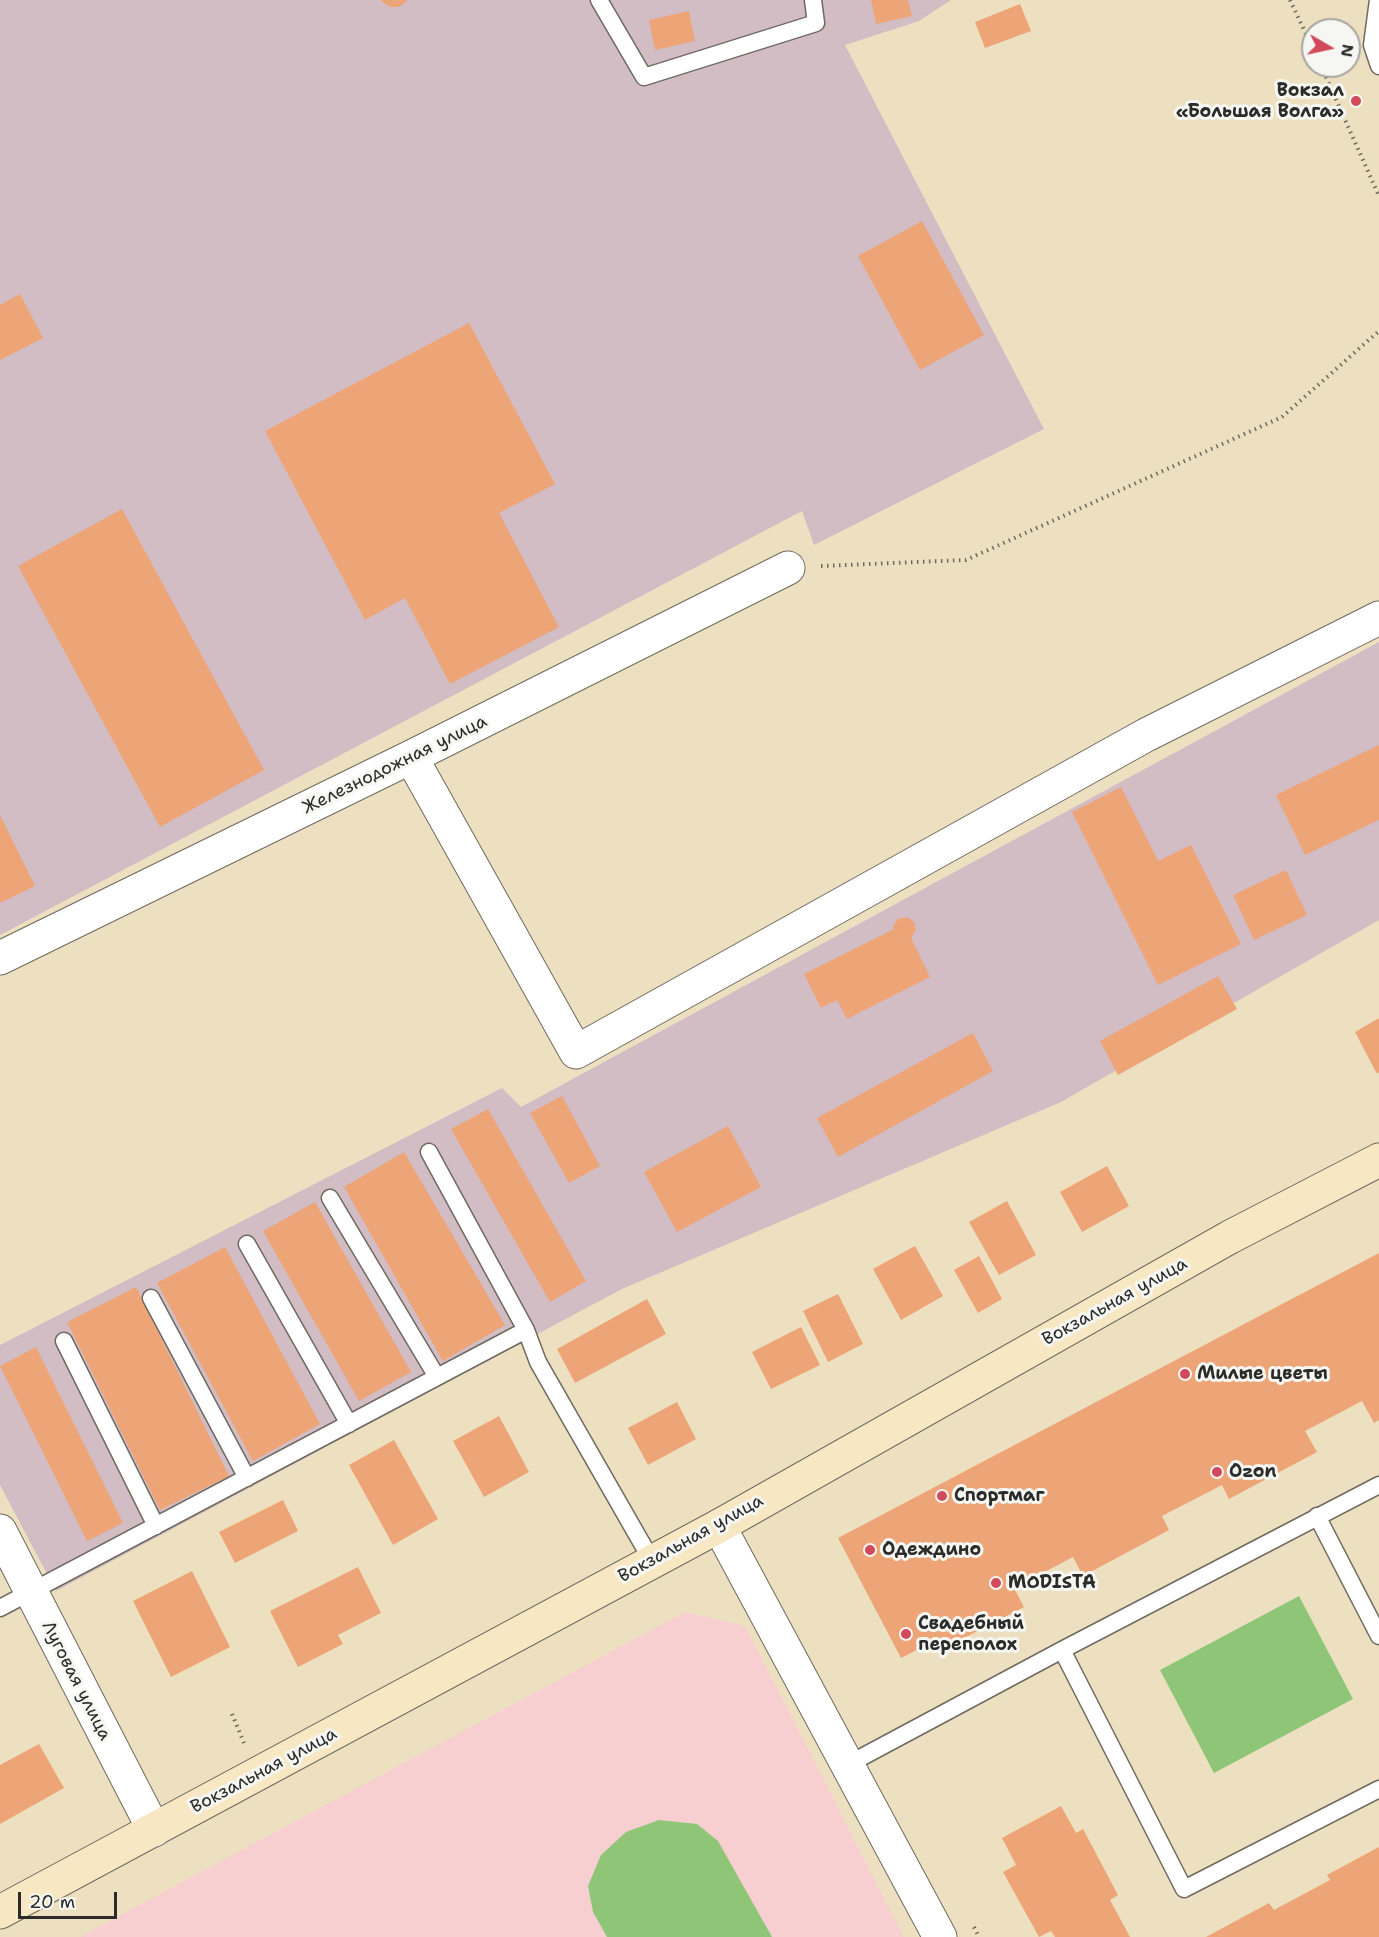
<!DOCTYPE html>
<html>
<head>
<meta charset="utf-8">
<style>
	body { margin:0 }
	#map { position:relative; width:1379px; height:1937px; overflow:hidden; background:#ede0c0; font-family:"Shantell Sans",sans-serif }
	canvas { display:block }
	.north { position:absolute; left:1301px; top:18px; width:60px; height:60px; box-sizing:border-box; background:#f6f6f2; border:2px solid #a5a5a2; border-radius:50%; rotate:99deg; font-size:16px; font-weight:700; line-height:24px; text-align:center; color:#2b2b2b }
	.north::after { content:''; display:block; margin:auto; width:21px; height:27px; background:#d1495b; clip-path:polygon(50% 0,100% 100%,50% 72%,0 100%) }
	.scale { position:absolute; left:18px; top:1892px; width:99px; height:27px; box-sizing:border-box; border:3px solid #2b2b2b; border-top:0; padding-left:8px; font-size:18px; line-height:21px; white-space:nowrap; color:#2b2b2b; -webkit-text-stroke:4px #f6f6f2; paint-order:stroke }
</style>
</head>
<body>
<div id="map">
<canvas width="1379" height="1937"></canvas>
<div class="north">N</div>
<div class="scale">20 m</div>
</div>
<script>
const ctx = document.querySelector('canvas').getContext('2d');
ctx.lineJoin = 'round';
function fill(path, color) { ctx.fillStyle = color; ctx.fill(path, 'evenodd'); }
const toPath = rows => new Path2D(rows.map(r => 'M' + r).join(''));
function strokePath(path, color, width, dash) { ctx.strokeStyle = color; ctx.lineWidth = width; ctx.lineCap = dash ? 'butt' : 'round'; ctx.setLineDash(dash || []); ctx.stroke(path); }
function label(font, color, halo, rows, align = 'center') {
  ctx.font = font + ' "Shantell Sans",sans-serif'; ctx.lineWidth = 6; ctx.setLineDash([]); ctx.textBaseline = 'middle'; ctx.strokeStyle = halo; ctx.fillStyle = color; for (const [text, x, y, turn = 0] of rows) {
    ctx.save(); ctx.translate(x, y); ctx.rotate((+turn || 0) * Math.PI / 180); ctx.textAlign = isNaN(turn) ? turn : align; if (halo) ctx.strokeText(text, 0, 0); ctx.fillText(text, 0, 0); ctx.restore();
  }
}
const built = toPath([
	[685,1612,745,1626,904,1937,80,1937]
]);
const industrial = toPath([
	[0,0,951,0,919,21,845,45,1044,429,814,545,802,511,0,935],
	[1379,642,1379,920,1061,1102,622,1289,56,1591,0,1485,0,1345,502,1088,521,1107]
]);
const green = toPath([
	[1299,1596,1353,1699,1214,1773,1160,1670],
	[659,1820,697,1824,718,1841,772,1937,607,1937,593,1912,588,1886,601,1855,626,1832]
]);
const building = toPath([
	[380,0,408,0,399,7,390,7],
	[871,0,908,0,912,16,876,24],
	[1020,4,1031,31,985,48,975,22],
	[689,11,695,41,655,50,649,20],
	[922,221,984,335,920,370,858,256],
	[20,294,43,338,0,360,0,305],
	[469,323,555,484,499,513,559,627,450,684,405,598,365,620,265,431],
	[122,509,264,770,160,827,18,566],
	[1379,745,1379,820,1305,855,1276,795],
	[1121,787,1158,861,1191,845,1241,944,1158,985,1072,812],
	[0,815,35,886,0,903],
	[1286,870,1307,915,1254,940,1233,895],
	[907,917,914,922,916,930,911,938,930,977,847,1019,837,1000,821,1008,804,974,894,929,893,926,898,919],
	[1218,976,1237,1009,1118,1075,1100,1041],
	[1379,1018,1379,1072,1377,1074,1355,1032],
	[973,1033,993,1071,838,1157,817,1118],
	[562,1096,600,1166,569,1183,530,1113],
	[488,1109,586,1281,550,1302,451,1129],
	[728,1126,761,1187,677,1232,644,1172],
	[404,1152,505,1325,443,1361,344,1187],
	[1107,1166,1129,1206,1082,1232,1060,1192],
	[1007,1201,1036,1255,999,1275,969,1222],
	[315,1202,411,1372,359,1401,263,1231],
	[915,1246,943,1296,901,1320,873,1269],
	[225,1247,320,1424,253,1461,157,1283],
	[1379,1253,1379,1420,1374,1423,1362,1401,1305,1431,1317,1452,1229,1499,1222,1485,1162,1516,1169,1530,1083,1576,1073,1557,1014,1588,1024,1607,937,1652,932,1642,901,1658,838,1538],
	[979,1256,1002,1299,978,1313,954,1270],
	[136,1287,229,1476,160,1510,67,1322],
	[838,1294,863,1344,828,1362,803,1311],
	[647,1299,666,1334,575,1383,557,1349],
	[801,1327,820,1365,771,1389,752,1352],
	[36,1347,123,1523,87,1541,0,1366],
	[677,1402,696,1439,648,1465,628,1428],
	[499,1416,529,1472,484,1497,453,1441],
	[394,1440,438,1519,393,1545,349,1465],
	[283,1500,298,1531,235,1563,219,1532],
	[358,1567,381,1613,338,1635,343,1644,298,1667,270,1611],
	[192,1571,230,1647,171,1677,133,1601],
	[39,1744,64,1788,0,1824,0,1765],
	[1061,1806,1076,1833,1083,1829,1118,1895,1110,1900,1130,1937,1055,1937,1051,1931,1039,1937,1003,1872,1016,1865,1002,1838],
	[1379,1847,1379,1937,1206,1937,1269,1903,1274,1910,1330,1880,1327,1875]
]);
const path = toPath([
	[1290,0,1313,49],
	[1321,66,1379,196],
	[821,566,966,560,1282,417,1379,331],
	[232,1714,244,1743],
	[974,1927,979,1937]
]);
const lane = toPath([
	[599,0,644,77,816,23,813,0],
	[1378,0,1372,45,1379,66],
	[429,1152,526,1330,538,1362,652,1561],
	[330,1198,437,1377],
	[247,1244,349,1424],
	[151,1298,247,1478],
	[64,1341,156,1526],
	[1317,1516,1379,1636],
	[0,1608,526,1330],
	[1062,1650,1184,1889,1379,1789],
	[847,1765,1062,1650,1379,1485]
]);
const street = toPath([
	[411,757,576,1052,1146,735,1379,618],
	[0,958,411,757,788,568],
	[719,1526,940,1937],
	[0,1531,154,1830]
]);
const secondary = toPath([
	[0,1912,719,1526,1230,1237,1379,1160]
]);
const markers = [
	[1356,101,6,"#d1495b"],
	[1185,1374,6,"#d1495b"],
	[1217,1472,6,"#d1495b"],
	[942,1496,6,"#d1495b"],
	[870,1550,6,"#d1495b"],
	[996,1583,6,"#d1495b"],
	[906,1634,6,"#d1495b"]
];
const poiNames = [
	["Вокзал",1344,91,"right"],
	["«Большая Волга»",1344,112,"right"],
	["Милые цветы",1197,1374],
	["Ozon",1229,1472],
	["Спортмаг",954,1496],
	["Одеждино",882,1550],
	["MODISTA",1008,1583],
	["Свадебный",918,1624],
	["переполох",918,1645]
];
const streetNames = [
	["Железнодожная улица",395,765,-26],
	["Вокзальная улица",1115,1302,-29],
	["Вокзальная улица",691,1539,-29],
	["Луговая улица",76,1681,63],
	["Вокзальная улица",264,1771,-28]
];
fill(built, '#f7cfd0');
fill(industrial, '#d2bdc5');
fill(green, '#8fc577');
fill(building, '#eda477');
strokePath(lane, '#6f6a5f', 19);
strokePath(street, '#6f6a5f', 35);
strokePath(secondary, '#6f6a5f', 35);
strokePath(path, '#6f6a5f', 4, [1.5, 4.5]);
strokePath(lane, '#fff', 16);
strokePath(street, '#fff', 33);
strokePath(secondary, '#f7e8c3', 33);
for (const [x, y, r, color] of markers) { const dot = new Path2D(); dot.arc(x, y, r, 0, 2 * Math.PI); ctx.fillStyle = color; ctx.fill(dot); strokePath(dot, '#f6f6f2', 2); }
label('bold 18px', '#2b2b2b', '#f6f6f2', poiNames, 'left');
label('18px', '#2b2b2b', '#f6f6f2', streetNames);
</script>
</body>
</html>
